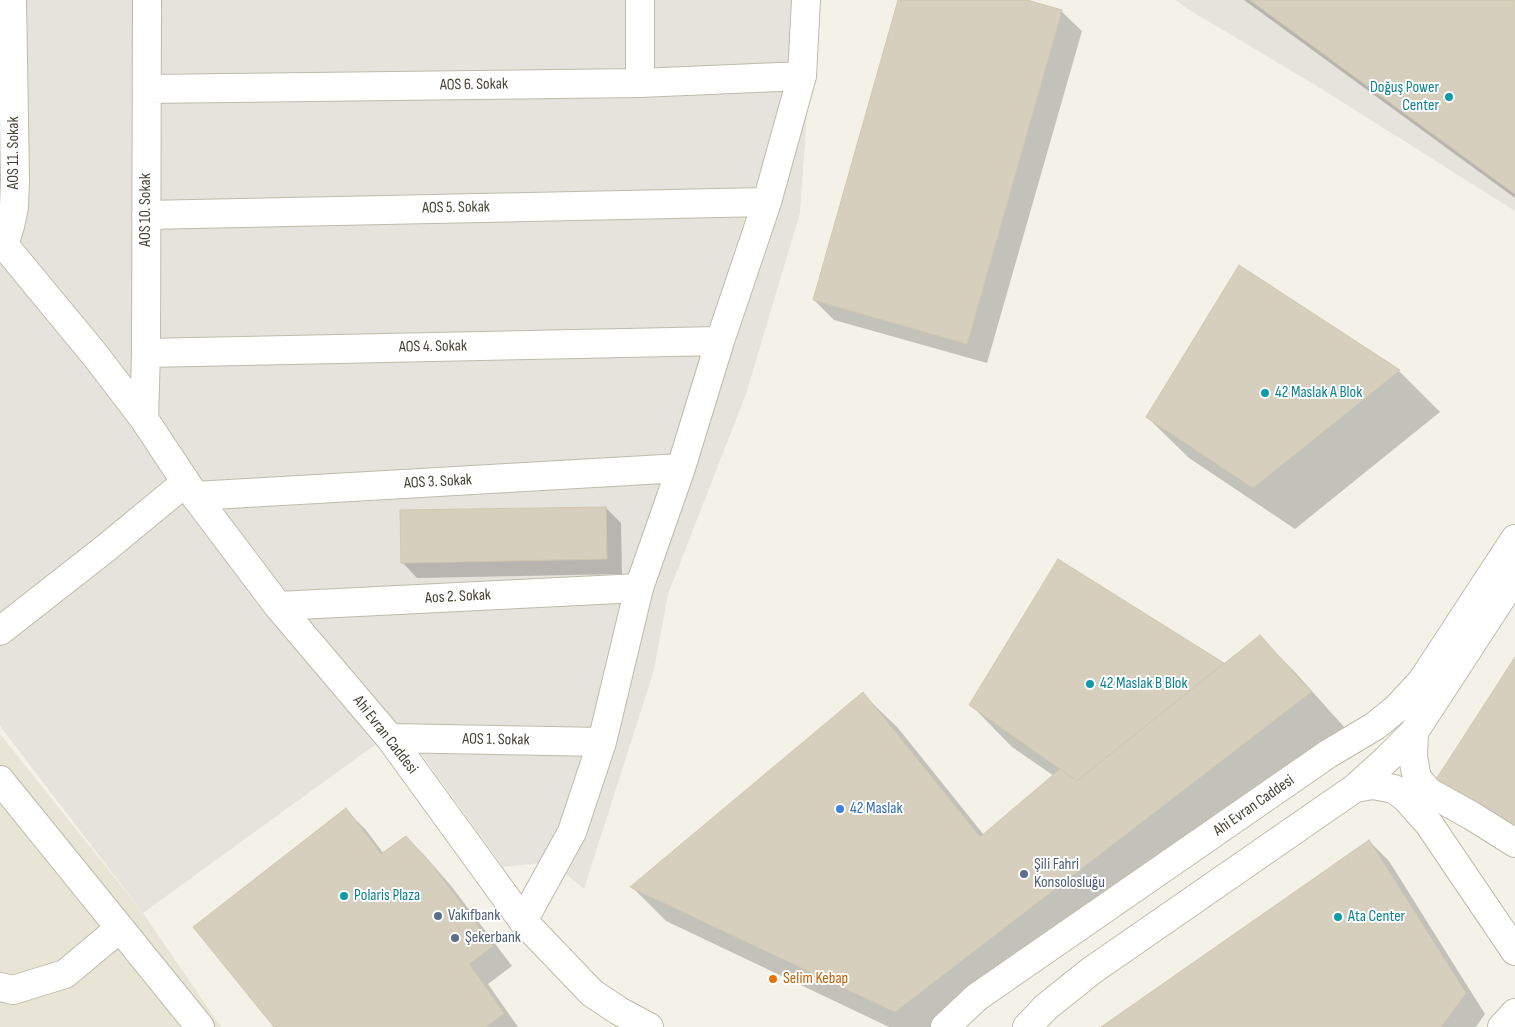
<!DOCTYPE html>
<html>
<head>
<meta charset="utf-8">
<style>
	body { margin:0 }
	canvas { display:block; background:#f4f2e8 }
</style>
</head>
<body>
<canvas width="1515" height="1027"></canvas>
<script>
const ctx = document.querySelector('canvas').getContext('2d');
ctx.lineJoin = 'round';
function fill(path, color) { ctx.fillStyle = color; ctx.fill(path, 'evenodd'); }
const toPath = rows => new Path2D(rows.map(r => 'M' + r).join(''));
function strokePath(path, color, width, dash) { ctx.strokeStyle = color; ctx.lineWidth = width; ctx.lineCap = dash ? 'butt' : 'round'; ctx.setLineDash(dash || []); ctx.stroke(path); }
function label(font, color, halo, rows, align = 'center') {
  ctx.font = font + ' "Sofia Sans Condensed",sans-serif'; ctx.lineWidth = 4; ctx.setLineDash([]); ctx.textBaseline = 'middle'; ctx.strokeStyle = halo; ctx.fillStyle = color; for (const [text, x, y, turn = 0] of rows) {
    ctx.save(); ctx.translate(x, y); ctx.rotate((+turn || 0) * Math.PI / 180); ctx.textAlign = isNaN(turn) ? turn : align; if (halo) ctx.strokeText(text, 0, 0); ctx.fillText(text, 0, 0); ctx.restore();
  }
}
const residential = toPath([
	[0,734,143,913,221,1027,0,1027]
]);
const industrial = toPath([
	[0,0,815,0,800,213,746,394,668,594,654,670,584,889,551,862,503,867,401,726,143,913,0,726],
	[1176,0,1515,0,1515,211,1320,88,1186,8]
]);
const shadow = toPath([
	[899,0,1022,0,1061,11,1082,31,987,363,834,320,814,300],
	[1244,0,1515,0,1515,198],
	[1399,371,1440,412,1295,529,1189,458,1147,417],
	[606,508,621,523,622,574,417,578,402,562],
	[1260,637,1294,671,1345,728,956,1027,889,1027,666,921,632,887,863,694,898,728,984,835,1054,776,1012,747,971,705,1223,664,1224,665],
	[346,810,366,830,384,854,406,837,426,857,452,887,512,966,488,984,518,1027,276,1027],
	[1369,841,1389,861,1485,1014,1476,1027,1103,1027]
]);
const building = toPath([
	[898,0,1027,0,1062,10,967,344,813,300,898,0],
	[1250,0,1515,0,1515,194,1250,0],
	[1239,265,1400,370,1253,488,1146,417,1239,265],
	[606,507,607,559,401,563,400,510,606,507],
	[1058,559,1224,663,1077,781,969,705,1058,559],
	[1260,635,1311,692,895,1012,630,887,863,692,980,837,1060,769,1077,781,1260,635],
	[1515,657,1515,833,1433,784,1515,657],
	[346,808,381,854,406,836,432,865,493,946,469,964,504,1013,486,1027,274,1027,193,927,346,808],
	[1369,840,1466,993,1441,1027,1101,1027,1369,840]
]);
const minor = toPath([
	[640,83,640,0],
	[147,89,640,83,802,76],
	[146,215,767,202],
	[0,240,95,355,144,419,195,496,278,606,390,738,523,921,592,993,619,1011,649,1027],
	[4,245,10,226,14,207,15,179,12,0],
	[146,353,720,341],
	[144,419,146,353,147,0],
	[195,496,681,468],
	[278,606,639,588],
	[0,631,106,548,186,482],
	[1414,732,1413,758,1417,778,1429,792,1472,816,1515,843],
	[390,738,602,742],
	[0,780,200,1027],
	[1355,788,1373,785,1394,789,1406,798,1429,824,1515,951],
	[523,921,572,832,602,742,639,588,681,468,720,341,767,202,802,76,806,0],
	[0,987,13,990,65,974,120,928],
	[945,1027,977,997,1328,754,1375,726,1396,709,1422,681,1515,539],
	[1027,1027,1046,1007,1091,971,1355,788,1388,758,1414,732,1515,577],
	[1502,1027,1515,1013]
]);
const markers = [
	[1449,97,5,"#0f9aa8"],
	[1265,393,5,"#0f9aa8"],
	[1090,684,5,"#0f9aa8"],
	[840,809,5,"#3f7fe0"],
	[1024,874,5,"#5c6f8a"],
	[344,896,5,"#0f9aa8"],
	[438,916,5,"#5c6f8a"],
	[1338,917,5,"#0f9aa8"],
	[455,938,5,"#5c6f8a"],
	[773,979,5,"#e8710a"]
];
const streetNames = [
	["AOS 6. Sokak",474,85,-1],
	["AOS 11. Sokak",14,153,-90],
	["AOS 5. Sokak",456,208,-1],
	["AOS 10. Sokak",146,210,-90],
	["AOS 4. Sokak",433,347,-1],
	["AOS 3. Sokak",438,482,-3],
	["Aos 2. Sokak",458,597,-3],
	["Ahi Evran Caddesi",385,735,52],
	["AOS 1. Sokak",496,740,1],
	["Ahi Evran Caddesi",1254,806,-35]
];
const cultureNames = [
	["Doğuş Power",1439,88,"right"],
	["Center",1439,106,"right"],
	["42 Maslak A Blok",1275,393],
	["42 Maslak B Blok",1100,684],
	["Polaris Plaza",354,896],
	["Ata Center",1348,917]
];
const shopNames = [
	["42 Maslak",850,809]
];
const serviceNames = [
	["Şili Fahri",1034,865],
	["Konsolosluğu",1034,883],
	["Vakıfbank",448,916],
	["Şekerbank",465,938]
];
const foodNames = [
	["Selim Kebap",783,979]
];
fill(residential, '#e8e4d6');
fill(industrial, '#e6e3dc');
fill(shadow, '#0003');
fill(building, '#d6cfbd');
strokePath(building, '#d0c8b0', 1);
strokePath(minor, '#bfbbaa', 30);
strokePath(minor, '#fff', 28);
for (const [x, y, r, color] of markers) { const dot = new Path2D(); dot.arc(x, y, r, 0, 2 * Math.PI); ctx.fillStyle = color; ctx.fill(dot); strokePath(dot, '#fff', 2); }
label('16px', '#474336', '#fff', streetNames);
label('16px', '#0d838f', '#fff', cultureNames, 'left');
label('16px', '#366cbe', '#fff', shopNames, 'left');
label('16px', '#4e5e75', '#fff', serviceNames, 'left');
label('16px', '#c56008', '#fff', foodNames, 'left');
</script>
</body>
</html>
